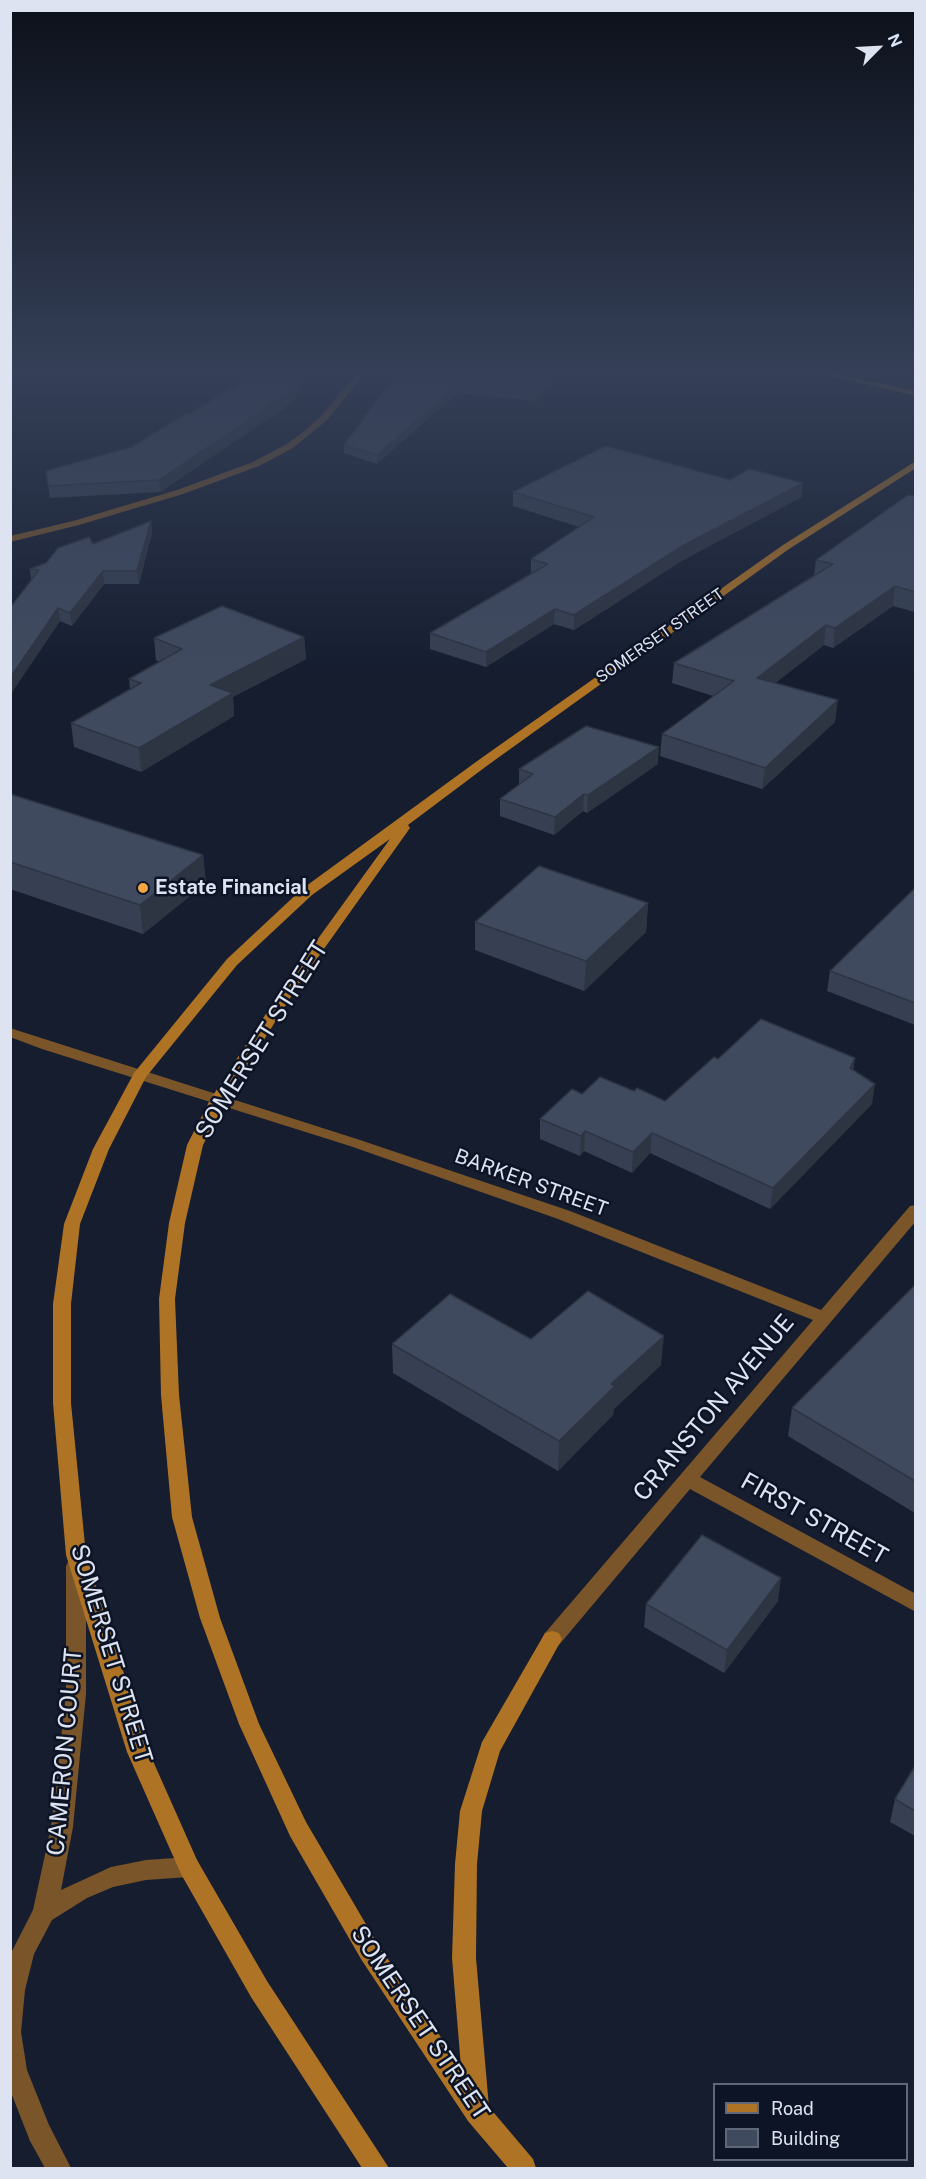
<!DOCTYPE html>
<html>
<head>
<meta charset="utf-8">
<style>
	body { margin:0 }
	#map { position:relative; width:926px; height:2179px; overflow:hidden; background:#151d2f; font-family:"Public Sans",sans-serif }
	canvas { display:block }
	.frame { position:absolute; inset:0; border:12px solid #dde3f0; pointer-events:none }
	.legend { position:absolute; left:713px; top:2083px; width:195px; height:78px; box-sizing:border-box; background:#0c1425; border:2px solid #606776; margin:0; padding:8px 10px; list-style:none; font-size:18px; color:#dde3f0 }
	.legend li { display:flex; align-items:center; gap:12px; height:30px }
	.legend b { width:30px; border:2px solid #606776 }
	.north { position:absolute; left:848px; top:18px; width:60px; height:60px; -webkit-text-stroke:4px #0c1425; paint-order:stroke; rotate:66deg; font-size:16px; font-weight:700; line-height:24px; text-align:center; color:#dde3f0 }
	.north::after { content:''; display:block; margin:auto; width:21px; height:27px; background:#dde3f0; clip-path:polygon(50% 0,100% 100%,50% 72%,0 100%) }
</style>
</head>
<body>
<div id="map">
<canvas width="926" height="2179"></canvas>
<div class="frame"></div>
<ul class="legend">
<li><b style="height:8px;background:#ae7324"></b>Road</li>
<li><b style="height:16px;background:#404a5f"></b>Building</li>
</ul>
<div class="north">N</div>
</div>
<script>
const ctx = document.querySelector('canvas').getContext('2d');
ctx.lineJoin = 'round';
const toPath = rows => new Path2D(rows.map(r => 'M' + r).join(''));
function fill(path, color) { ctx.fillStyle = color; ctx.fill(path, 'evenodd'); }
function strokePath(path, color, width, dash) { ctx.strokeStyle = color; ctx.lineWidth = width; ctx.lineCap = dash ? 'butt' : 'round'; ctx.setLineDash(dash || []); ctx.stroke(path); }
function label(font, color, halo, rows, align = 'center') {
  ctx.font = font + ' "Public Sans",sans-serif'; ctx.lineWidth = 5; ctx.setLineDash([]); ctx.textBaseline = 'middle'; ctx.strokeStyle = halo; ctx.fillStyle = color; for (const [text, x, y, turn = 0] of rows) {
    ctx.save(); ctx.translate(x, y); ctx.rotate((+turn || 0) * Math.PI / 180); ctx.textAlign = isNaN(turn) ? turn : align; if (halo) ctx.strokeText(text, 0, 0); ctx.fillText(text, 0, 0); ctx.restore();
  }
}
const street = toPath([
	[357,373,365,373,328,419,293,448,259,466,183,494,79,525,10,542,10,536,73,521,177,490,253,462,287,444,307,429,322,415,357,373],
	[10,1028,360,1140,570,1211,821,1310,910,1206,916,1205,916,1221,700,1477,916,1594,916,1612,690,1489,559,1645,552,1647,545,1645,542,1639,545,1633,813,1320,558,1219,350,1146,42,1049,10,1037,10,1028],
	[76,1558,83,1560,86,1566,86,1694,73,1827,61,1890,111,1867,146,1860,189,1857,197,1860,200,1867,197,1874,189,1877,146,1880,113,1887,87,1898,52,1920,34,1954,25,1990,21,2032,27,2070,49,2125,71,2168,45,2168,30,2141,10,2090,10,1955,33,1910,51,1827,66,1694,66,1566,69,1560,76,1558]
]);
const secondary = toPath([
	[818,373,831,373,916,391,916,396,818,373],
	[916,461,916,468,789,549,488,765,408,825,410,828,299,984,226,1100,203,1145,185,1223,175,1299,179,1395,192,1517,220,1618,259,1724,306,1822,377,1943,461,2067,452,1958,455,1864,460,1811,482,1742,545,1633,552,1631,559,1633,562,1639,500,1751,482,1811,477,1864,476,1958,489,2107,533,2159,536,2168,508,2168,468,2121,361,1959,290,1836,239,1724,200,1618,172,1517,161,1395,159,1299,169,1223,187,1145,210,1100,286,983,390,839,312,895,237,965,146,1077,109,1149,80,1224,71,1304,71,1403,86,1555,149,1752,197,1860,267,1981,389,2168,362,2168,251,1997,181,1874,127,1752,66,1555,53,1403,53,1304,64,1224,93,1149,134,1073,227,959,302,889,480,759,783,545,916,461]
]);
const wall = toPath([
	[255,373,307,373,293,402,160,492,50,498,46,471,132,447,190,414],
	[407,373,556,373,537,401,457,393,377,464,344,453,344,445,407,375],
	[730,480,802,497,683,560,574,630,554,624,486,667,430,649,430,633,531,574,531,559,579,527,513,506,513,492],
	[915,496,915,612,893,606,833,648,824,645,775,683,835,722,762,789,660,756,662,734,713,696,672,683,674,663,814,576,816,560],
	[151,521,152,533,139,584,104,584,72,626,60,621,10,695,10,608,31,581,30,569],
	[304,637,306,659,233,697,234,716,141,772,74,747,71,723,130,690,129,679,159,662,156,660,154,638],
	[658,764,587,813,583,811,554,835,500,816,500,799,519,785,519,769],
	[10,794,203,855,206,883,143,934,10,889],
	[915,888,915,1025,827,991,830,971],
	[648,903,646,932,584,991,475,950,475,922],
	[855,1058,853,1070,872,1104,770,1209,650,1153,632,1173,584,1151,580,1156,540,1139,540,1119,582,1094,634,1091,665,1101,718,1059],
	[915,1285,915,1513,788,1436,792,1408],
	[531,1339,661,1365,614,1409,613,1415,558,1471,393,1373,392,1344],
	[778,1601,724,1673,644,1627,646,1604],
	[915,1766,915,1836,890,1822,895,1799]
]);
const shadedWall = toPath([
	[301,373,307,373,293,402,160,492,159,480],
	[551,373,556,373,537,401,537,393],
	[457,385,457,393,377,464,377,455],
	[803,483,802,497,683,560,574,630,574,615,684,545],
	[151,521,152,533,139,584,137,571],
	[103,571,104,584,72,626,70,613],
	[895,586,893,606,833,648,835,628],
	[58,608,60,621,10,695,10,678],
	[555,609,554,624,486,667,486,652],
	[826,625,824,645,755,699,757,678],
	[304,637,306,659,233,697,234,716,141,772,139,748,210,685],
	[838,700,835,722,762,789,765,768],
	[659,747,658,764,587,813,588,795],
	[584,794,583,811,554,835,555,817],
	[203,855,206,883,143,934,140,905],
	[648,903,646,932,584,991,586,961],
	[855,1058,852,1077,850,1068],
	[875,1084,872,1104,770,1209,773,1188],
	[585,1131,584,1151,580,1156,581,1136],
	[652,1133,650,1153,632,1173,633,1152],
	[664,1336,661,1365,614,1409,613,1415,558,1471,559,1441,611,1384],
	[781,1578,778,1601,724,1673,727,1650]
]);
const building = toPath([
	[255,373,301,373,292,390,159,480,48,486,46,471,132,447,187,413,190,414,255,373],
	[407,373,551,373,537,393,457,385,377,455,344,445,396,375,407,375,407,373],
	[606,446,730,480,749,469,803,483,684,545,574,615,555,609,486,652,430,633,548,564,531,559,594,517,513,492,606,446],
	[908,495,915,496,915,592,895,586,835,628,826,625,757,678,838,700,765,768,662,734,734,681,674,663,833,564,816,560,908,495],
	[151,521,137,571,103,571,70,613,58,608,10,678,10,608,39,570,30,569,46,563,58,548,89,537,93,544,151,521],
	[222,606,304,637,210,685,233,693,139,748,71,723,141,683,129,679,182,649,154,638,222,606],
	[586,726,659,747,588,795,584,794,555,817,500,799,533,774,519,769,586,726],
	[10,794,203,855,140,905,10,862,10,794],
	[539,866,648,903,586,961,475,922,539,866],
	[915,888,915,1003,830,971,915,888],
	[761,1019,855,1058,850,1068,875,1084,773,1188,652,1133,633,1152,585,1131,581,1136,540,1119,572,1089,582,1094,600,1077,634,1091,637,1088,665,1101,714,1057,718,1059,761,1019],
	[915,1285,915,1481,792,1408,915,1285],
	[588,1291,664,1336,611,1384,615,1386,559,1441,392,1344,450,1294,531,1339,588,1291],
	[702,1535,781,1578,727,1650,646,1604,702,1535],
	[915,1766,915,1811,895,1799,915,1766]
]);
const markers = [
	[143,888,6,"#f2a542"]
];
const farStreetnames = [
	["SOMERSET STREET",660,636,-35]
];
const poiNames = [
	["Estate Financial",155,888]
];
const streetNames = [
	["BARKER STREET",531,1183,20]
];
const nearStreetnames = [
	["SOMERSET STREET",262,1040,-58],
	["CRANSTON AVENUE",714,1408,-50],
	["FIRST STREET",814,1519,29],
	["SOMERSET STREET",111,1654,73],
	["CAMERON COURT",65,1752,-85],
	["SOMERSET STREET",420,2023,56]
];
fill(street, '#7a5529');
fill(secondary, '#ae7324');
fill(wall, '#374052');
fill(shadedWall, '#2d3442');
fill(building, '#404a5f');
strokePath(building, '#2d3442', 1.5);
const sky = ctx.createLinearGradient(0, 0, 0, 678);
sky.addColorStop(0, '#0c101a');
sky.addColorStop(0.55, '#354058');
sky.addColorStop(1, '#35405800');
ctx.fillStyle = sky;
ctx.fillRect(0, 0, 926, 678);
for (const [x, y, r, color] of markers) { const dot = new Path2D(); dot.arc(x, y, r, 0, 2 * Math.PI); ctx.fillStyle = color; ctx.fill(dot); strokePath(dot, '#0c1425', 2); }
label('16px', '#dde3f0', '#0c1425', farStreetnames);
label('bold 20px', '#dde3f0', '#0c1425', poiNames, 'left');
label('20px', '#dde3f0', '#0c1425', streetNames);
label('24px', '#dde3f0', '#0c1425', nearStreetnames);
</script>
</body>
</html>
